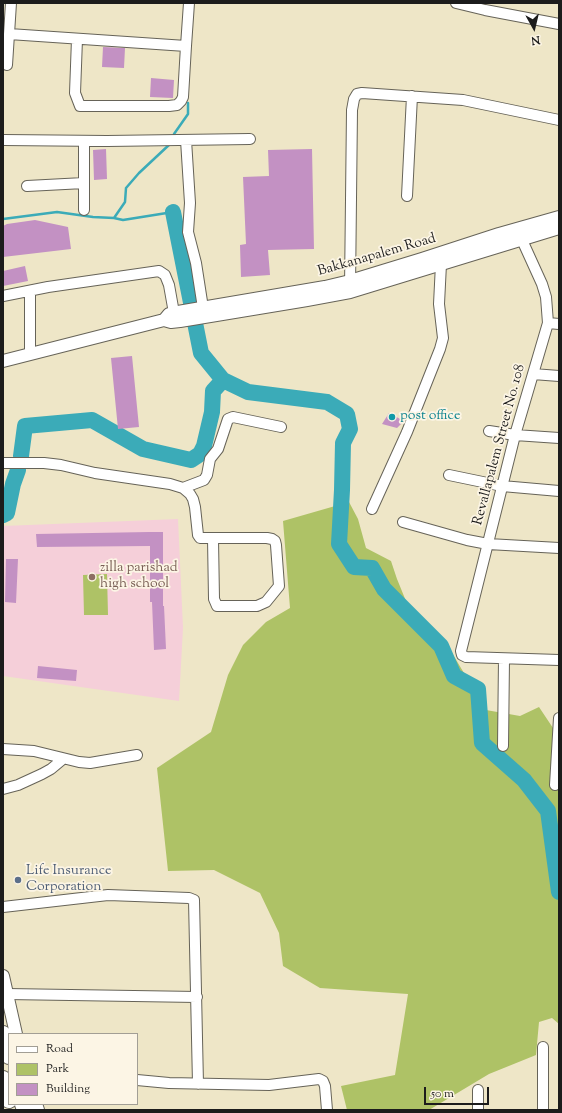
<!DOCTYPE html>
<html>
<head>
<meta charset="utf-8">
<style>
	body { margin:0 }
	#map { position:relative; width:562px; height:1113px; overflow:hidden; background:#eee6c7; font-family:"Sorts Mill Goudy",serif }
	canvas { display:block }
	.frame { position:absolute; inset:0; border:4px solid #1c1c1c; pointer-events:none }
	.legend { position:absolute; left:8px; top:1033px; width:130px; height:72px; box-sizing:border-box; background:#fcf5e5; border:1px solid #a29e95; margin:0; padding:5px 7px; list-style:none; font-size:12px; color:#1c1c1c }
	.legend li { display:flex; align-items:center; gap:8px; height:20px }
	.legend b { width:20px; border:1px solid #a29e95 }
	.north { position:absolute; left:514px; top:8px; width:40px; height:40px; -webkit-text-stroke:3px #fcf5e5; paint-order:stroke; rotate:172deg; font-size:11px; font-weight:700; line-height:16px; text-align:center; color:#1c1c1c }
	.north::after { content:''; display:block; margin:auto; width:14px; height:18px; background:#1c1c1c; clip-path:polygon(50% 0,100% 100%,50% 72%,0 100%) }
	.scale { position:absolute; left:424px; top:1087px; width:65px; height:18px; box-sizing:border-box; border:2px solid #1c1c1c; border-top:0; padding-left:5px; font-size:12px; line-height:14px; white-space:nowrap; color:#1c1c1c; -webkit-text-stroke:3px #fcf5e5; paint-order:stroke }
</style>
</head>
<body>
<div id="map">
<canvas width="562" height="1113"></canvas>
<div class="frame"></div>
<ul class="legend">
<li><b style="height:5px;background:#fff"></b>Road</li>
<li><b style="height:11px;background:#aec266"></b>Park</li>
<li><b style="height:11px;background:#c391c3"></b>Building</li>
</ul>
<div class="north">N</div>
<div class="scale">50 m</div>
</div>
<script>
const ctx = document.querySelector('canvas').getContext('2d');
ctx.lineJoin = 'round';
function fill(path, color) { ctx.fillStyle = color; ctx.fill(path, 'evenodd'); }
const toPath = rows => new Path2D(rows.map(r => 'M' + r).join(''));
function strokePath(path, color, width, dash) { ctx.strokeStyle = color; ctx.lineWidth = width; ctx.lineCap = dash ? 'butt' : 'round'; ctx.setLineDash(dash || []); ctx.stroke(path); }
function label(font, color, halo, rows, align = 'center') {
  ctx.font = font + ' "Sorts Mill Goudy",serif'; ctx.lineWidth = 3.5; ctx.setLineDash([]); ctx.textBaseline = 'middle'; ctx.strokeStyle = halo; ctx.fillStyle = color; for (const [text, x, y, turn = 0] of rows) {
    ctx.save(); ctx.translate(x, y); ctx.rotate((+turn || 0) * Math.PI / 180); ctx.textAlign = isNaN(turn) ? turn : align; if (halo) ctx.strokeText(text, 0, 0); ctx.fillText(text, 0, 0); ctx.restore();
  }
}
const built = toPath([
	[178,519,183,628,179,701,3,676,3,526]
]);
const green = toPath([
	[349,502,358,519,366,548,391,561,397,579,408,606,426,622,455,658,486,710,520,716,539,707,559,737,559,1024,552,1018,539,1022,536,1055,489,1074,429,1110,347,1110,341,1086,395,1075,408,994,320,988,283,966,279,933,260,893,214,870,168,871,157,768,211,732,228,675,243,645,266,622,290,608,283,521],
	[107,574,108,615,84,615,83,575]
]);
const stream = toPath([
	[174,134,188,114,188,103],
	[170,144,139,173,126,188,125,202,114,218,123,220,173,212],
	[3,219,57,212,93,217,114,218]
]);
const river = toPath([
	[173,212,201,353,223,380,248,392,327,402,347,414,350,429,343,443,342,490,339,544,354,567,372,568,384,589,441,646,454,676,478,689,482,743,524,780,548,811,559,892],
	[21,456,25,426,92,420,143,449,191,460,200,454,204,446,212,412,213,391,223,380],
	[3,515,7,513,13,484,18,470]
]);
const building = toPath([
	[103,47,125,48,124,68,102,67],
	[151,78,174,80,173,98,150,97],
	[106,149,107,179,94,180,93,150],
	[312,149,314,249,268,250,270,275,241,277,240,245,246,244,243,177,269,176,268,150],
	[35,220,68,227,71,249,3,257,3,226,7,224],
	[25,266,28,281,3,286,3,271],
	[132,356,139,427,118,429,111,358],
	[389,413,404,421,397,428,382,424],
	[149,532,163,532,163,606,164,606,166,649,154,650,152,602,150,602,150,546,37,547,36,534],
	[6,559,18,559,16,603,5,602],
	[38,666,77,670,76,681,37,678]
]);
const minor = toPath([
	[11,3,9,34,186,46,189,3],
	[456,3,485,10,559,24],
	[77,39,75,93,80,106,169,106,177,105,181,101,183,97,186,46],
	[7,65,9,34],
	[3,140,107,141,250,139],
	[186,140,190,203,188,232,196,263,203,308],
	[84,141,84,210],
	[27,186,84,183],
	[407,196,412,96],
	[522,240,542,284,546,297,548,323,515,435,461,651,462,655,466,657,559,660],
	[350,288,352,110,354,99,357,94,362,93,463,100,559,120],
	[30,291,30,354],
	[3,296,48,287,159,271,165,275,169,285,174,313],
	[548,323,559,324],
	[533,374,559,376],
	[489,431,515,435,559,438],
	[3,463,44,463,61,465,95,473,170,484,183,488,190,494,193,499,195,507,198,535,200,538,267,538,272,539,275,541,276,545,279,586,266,602,257,606,217,606,214,599,213,539],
	[449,475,502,486,559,491],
	[183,488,204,480,207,475,210,459,218,449,228,419,233,417,281,427],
	[372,509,407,432,440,349,443,338,439,304,441,264],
	[403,522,467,540,488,544,559,548],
	[503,746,504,659],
	[3,749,34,751,79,762,90,763,137,755],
	[555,785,559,718],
	[3,789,18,785,42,774,51,769,63,759],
	[3,907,108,895,189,898,194,900,198,1084],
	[7,994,197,997],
	[137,1080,169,1083,269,1085,319,1079,323,1081,325,1086,327,1110],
	[478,1090,478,1110],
	[543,1110,543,1047]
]);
const tertiary = toPath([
	[164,320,169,314,178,312,325,287,350,281,422,259,499,234,559,217],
	[3,361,164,320,171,322,180,321,307,300,350,292,559,228],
	[3,976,16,1034],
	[36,1104,38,1110]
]);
const primary = toPath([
	[3,1034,9,1056],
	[3,1079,9,1100],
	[23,1104,25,1110]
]);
const markers = [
	[392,417,4,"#0f9aa8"],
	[92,577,4,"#8d6e63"],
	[18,880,4,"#5c6f8a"]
];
const streetNames = [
	["Bakkanapalem Road",377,256,-16],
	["Revallapalem Street No. 108",500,445,-75]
];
const cultureNames = [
	["post office",400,417]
];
const educationNames = [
	["zilla parishad",100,569],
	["high school",100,585]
];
const serviceNames = [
	["Life Insurance",26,872],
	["Corporation",26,888]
];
fill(built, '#f5cfd9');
fill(green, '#aec266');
strokePath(stream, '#3babb8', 2.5);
strokePath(river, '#3babb8', 16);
fill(building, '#c391c3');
strokePath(minor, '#666358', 12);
strokePath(tertiary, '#666358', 14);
strokePath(primary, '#666358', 18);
strokePath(minor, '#fff', 10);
strokePath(tertiary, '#fff', 12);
strokePath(primary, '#fff', 16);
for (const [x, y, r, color] of markers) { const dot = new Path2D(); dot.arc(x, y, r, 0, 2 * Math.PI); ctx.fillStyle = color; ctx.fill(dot); strokePath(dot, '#fcf5e5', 1.5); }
label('14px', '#1c1c1c', '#fcf5e5', streetNames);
label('14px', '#0d838f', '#fcf5e5', cultureNames, 'left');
label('14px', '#785e54', '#fcf5e5', educationNames, 'left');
label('14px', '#4e5e75', '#fcf5e5', serviceNames, 'left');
</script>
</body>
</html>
